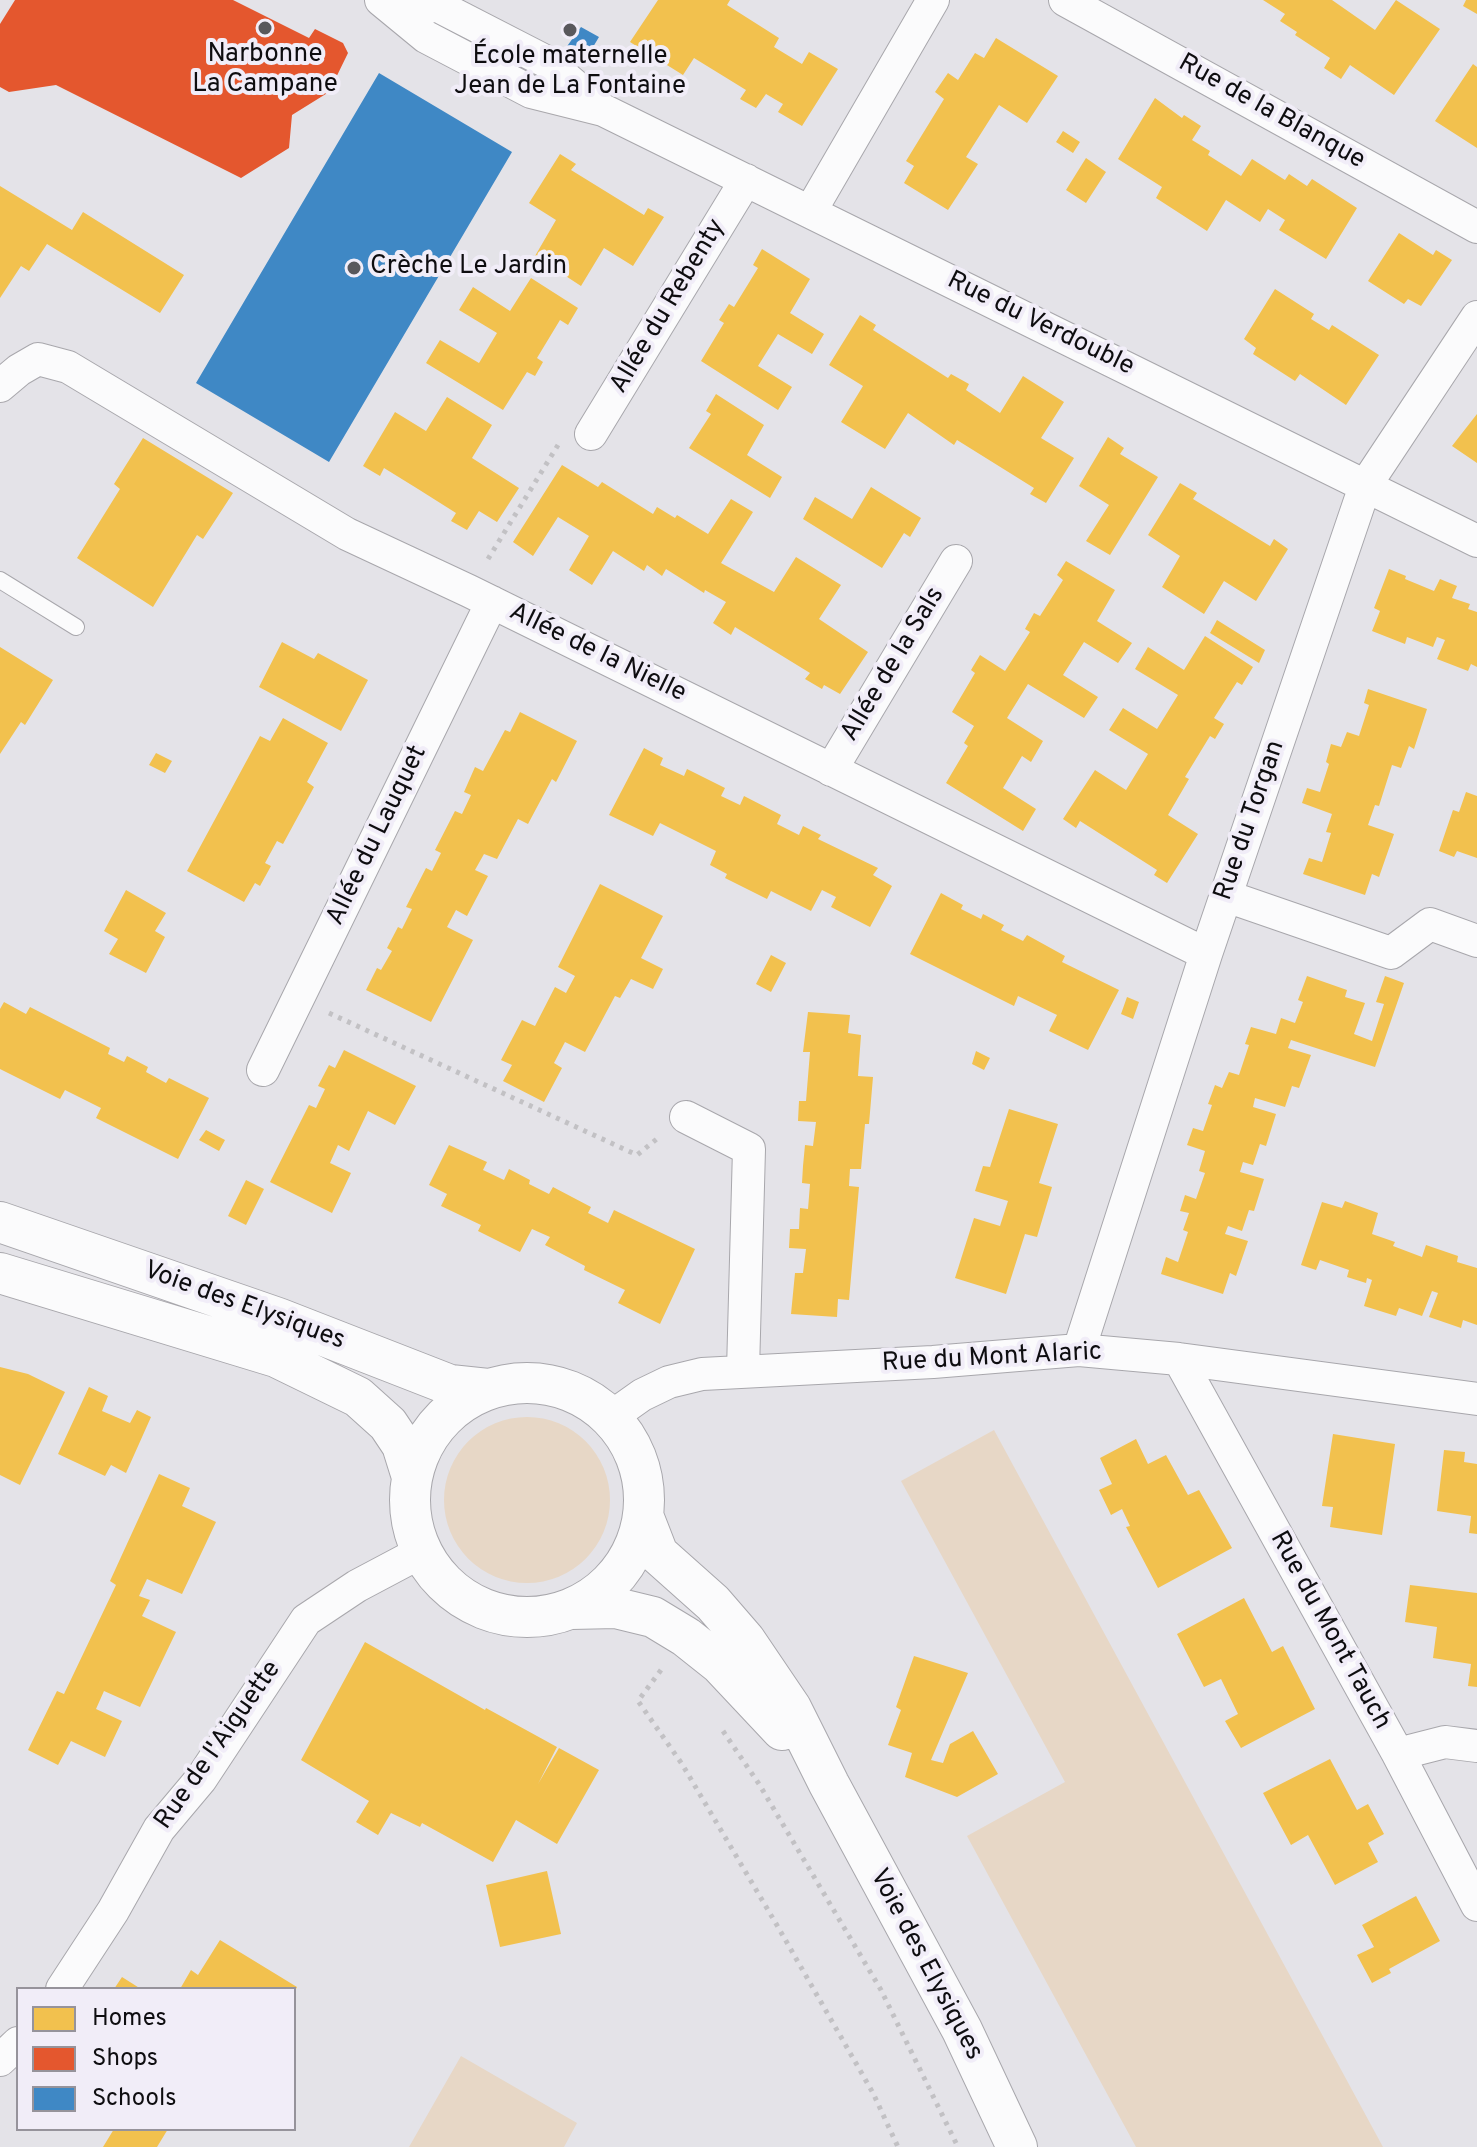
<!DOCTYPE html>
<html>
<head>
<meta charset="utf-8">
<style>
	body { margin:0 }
	#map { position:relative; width:1477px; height:2147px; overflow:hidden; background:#e4e3e8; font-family:Overpass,sans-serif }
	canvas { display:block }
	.legend { position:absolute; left:16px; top:1987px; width:280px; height:144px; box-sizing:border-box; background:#f1edf8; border:2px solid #96939b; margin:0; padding:10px 14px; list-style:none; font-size:24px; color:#0e0d10 }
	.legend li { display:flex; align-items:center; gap:16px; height:40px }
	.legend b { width:40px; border:2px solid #96939b }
</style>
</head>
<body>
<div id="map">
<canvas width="1477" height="2147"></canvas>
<ul class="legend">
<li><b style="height:22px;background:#f2c14e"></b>Homes</li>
<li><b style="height:22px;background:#e4572e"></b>Shops</li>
<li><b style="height:22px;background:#3f88c5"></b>Schools</li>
</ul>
</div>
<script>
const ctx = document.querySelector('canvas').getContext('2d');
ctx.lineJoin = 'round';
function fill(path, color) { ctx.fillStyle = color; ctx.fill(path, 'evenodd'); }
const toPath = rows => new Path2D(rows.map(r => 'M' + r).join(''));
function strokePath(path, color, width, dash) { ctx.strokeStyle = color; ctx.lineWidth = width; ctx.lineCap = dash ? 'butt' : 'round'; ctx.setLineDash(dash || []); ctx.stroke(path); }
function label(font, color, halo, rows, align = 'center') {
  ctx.font = font + ' Overpass,sans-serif'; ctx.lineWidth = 8; ctx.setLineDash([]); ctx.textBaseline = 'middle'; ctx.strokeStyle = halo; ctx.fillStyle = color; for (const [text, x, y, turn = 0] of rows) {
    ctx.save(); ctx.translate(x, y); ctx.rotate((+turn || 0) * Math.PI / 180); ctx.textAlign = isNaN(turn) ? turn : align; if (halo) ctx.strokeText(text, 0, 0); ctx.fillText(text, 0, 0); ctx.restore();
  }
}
const green = toPath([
	'444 1500a83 83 0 1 1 166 0a83 83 0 1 1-166 0Z',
	[994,1430,1383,2147,1136,2147,967,1836,1065,1782,901,1481],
	[461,2056,577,2123,564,2147,409,2147]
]);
const homes = toPath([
	[658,0,730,0,727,5,779,38,774,47,802,64,809,52,838,69,802,126,778,112,783,104,766,94,756,108,740,99,746,90,694,58,683,75,630,42],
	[1263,0,1332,0,1375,30,1396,0,1440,29,1394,95,1350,65,1341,79,1324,68,1330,58,1295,35,1297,32,1280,21,1285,14],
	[1466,0,1477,0,1477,14,1463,6],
	[996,38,1058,76,1027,123,999,105,966,157,978,164,948,210,904,183,914,166,906,161,944,99,935,92,948,73,958,80,975,53,984,58],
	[1473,64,1477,67,1477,148,1435,121],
	[1155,98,1182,118,1184,115,1201,126,1192,140,1210,151,1208,155,1241,176,1252,159,1285,180,1289,174,1307,186,1312,179,1357,208,1326,259,1279,230,1285,220,1268,209,1260,222,1226,200,1207,231,1156,198,1162,187,1118,159],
	[1063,131,1080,142,1073,153,1056,142],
	[560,154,576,164,571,170,644,215,648,208,664,217,633,266,604,248,581,286,535,256,556,220,529,203],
	[1086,158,1106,172,1086,203,1066,190],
	[0,186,72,230,83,212,184,275,160,313,47,244,29,271,21,266,0,298],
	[1399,233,1433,255,1436,250,1452,260,1421,306,1408,299,1404,304,1368,281],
	[762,249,810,279,790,313,824,334,812,354,778,334,758,366,792,387,778,410,701,361,724,323,719,320,729,304,734,307,758,268,753,265],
	[531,278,578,308,568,325,560,320,537,358,543,362,535,376,527,372,503,410,426,363,440,340,479,363,497,333,459,310,473,287,510,311],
	[1275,289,1314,314,1311,319,1329,330,1332,325,1379,355,1346,405,1300,374,1295,381,1253,354,1256,348,1244,339],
	[860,315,876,325,873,330,948,378,951,374,969,384,966,390,1000,413,1023,376,1064,402,1041,438,1074,458,1046,503,1030,494,1034,488,957,440,954,445,908,413,885,449,841,422,863,386,829,365],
	[716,394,764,425,747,455,782,477,770,498,689,448,711,414,706,411],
	[447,397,492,425,472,458,519,488,497,522,479,511,467,530,451,521,456,513,418,489,384,468,380,476,363,466,395,412,426,431],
	[1477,414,1477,463,1452,446],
	[1108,437,1124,448,1120,454,1158,477,1110,555,1086,541,1109,505,1079,486],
	[143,438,233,493,203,539,197,535,153,607,77,558,120,489,114,484],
	[562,465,598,487,602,482,653,514,657,507,675,518,677,515,708,534,731,499,753,512,721,563,774,592,796,557,841,585,819,619,868,652,840,694,824,685,822,689,805,679,810,673,735,627,731,635,713,623,726,602,705,590,704,593,666,569,662,576,647,565,644,571,613,551,592,585,569,570,589,536,558,517,533,556,513,542],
	[1180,483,1197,493,1193,499,1270,546,1274,539,1288,549,1256,601,1224,581,1204,614,1162,587,1180,556,1148,535],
	[871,487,921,518,910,537,904,533,882,568,803,519,815,497,852,519],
	[1066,561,1115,590,1097,621,1132,643,1118,663,1084,642,1063,675,1098,697,1084,718,1028,684,1007,718,1043,741,1031,762,1022,756,1003,788,1036,809,1023,831,946,783,968,746,964,743,974,726,952,712,975,673,971,670,980,655,1005,671,1030,632,1025,629,1034,613,1040,616,1063,580,1057,575],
	[1389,569,1406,576,1405,579,1434,591,1440,579,1457,586,1452,598,1470,604,1468,609,1477,612,1477,667,1471,664,1468,671,1437,659,1445,640,1437,637,1433,647,1407,637,1405,644,1372,631,1380,611,1374,608],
	[1217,620,1265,650,1259,663,1210,633],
	[1205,636,1253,667,1242,685,1237,682,1214,718,1224,724,1215,739,1210,736,1185,777,1189,779,1168,815,1198,834,1167,883,1154,875,1157,870,1080,821,1076,828,1063,819,1095,770,1126,790,1148,754,1109,730,1123,708,1157,729,1178,695,1135,669,1148,647,1184,670],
	[282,642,314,659,318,653,368,680,341,731,259,687],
	[0,647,53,680,25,725,21,722,0,754],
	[1368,689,1427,709,1414,749,1409,746,1401,768,1392,765,1379,806,1375,805,1368,825,1394,834,1379,877,1372,874,1365,895,1303,874,1309,858,1322,862,1331,833,1326,832,1332,814,1302,803,1307,788,1320,792,1329,764,1326,762,1331,744,1341,747,1347,732,1359,736,1369,705,1364,703],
	[520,712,577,741,556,782,552,779,528,824,518,819,497,859,484,854,475,870,488,876,467,916,456,910,447,927,473,940,431,1022,366,990,377,968,381,970,392,951,387,948,398,927,402,929,412,909,406,907,426,868,432,871,441,853,435,850,455,811,462,814,471,795,464,792,475,767,483,771,505,730,510,732],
	[283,718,328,743,307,782,314,787,283,844,277,841,265,863,271,866,260,886,255,883,244,902,187,871,260,736,270,741],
	[644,748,663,758,660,765,684,776,687,769,725,788,721,796,740,805,744,796,781,815,777,824,799,835,803,826,821,835,818,839,878,868,873,875,892,886,870,927,831,907,836,897,822,890,811,911,771,891,767,899,725,878,727,874,710,865,716,851,660,823,653,836,609,815],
	[156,753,172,761,165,773,149,765],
	[1466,792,1477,796,1477,858,1457,851,1454,857,1439,851,1453,810,1459,812],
	[600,884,663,916,641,958,663,969,653,989,631,979,620,998,615,996,585,1052,565,1042,554,1063,562,1068,544,1102,503,1081,512,1065,501,1060,522,1020,535,1026,555,987,566,993,575,976,558,967],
	[126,890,166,913,155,931,165,937,146,973,109,954,118,939,104,931],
	[941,893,963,905,961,909,981,919,983,914,1004,925,1001,930,1023,941,1027,935,1065,956,1062,962,1119,990,1088,1050,1049,1031,1057,1015,1018,996,1014,1006,910,954],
	[771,955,786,963,771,992,756,984],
	[1307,976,1347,990,1345,997,1365,1003,1354,1034,1372,1041,1384,1004,1376,1002,1385,976,1404,983,1375,1067,1291,1040,1288,1048,1311,1055,1299,1088,1292,1086,1285,1107,1255,1098,1253,1107,1276,1114,1266,1146,1260,1144,1253,1165,1243,1162,1240,1172,1264,1179,1254,1211,1249,1210,1242,1231,1228,1226,1225,1234,1248,1241,1236,1276,1230,1273,1223,1294,1161,1274,1166,1257,1178,1262,1188,1232,1183,1230,1189,1213,1180,1211,1185,1195,1196,1199,1205,1173,1199,1171,1205,1151,1187,1145,1193,1128,1203,1131,1212,1105,1208,1104,1215,1085,1222,1088,1229,1072,1239,1075,1249,1045,1245,1044,1251,1027,1276,1034,1281,1018,1295,1023,1303,1002,1298,1000],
	[1127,997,1139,1002,1133,1019,1121,1014],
	[4,1002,26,1014,30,1007,110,1048,108,1054,124,1062,127,1056,148,1067,146,1072,166,1083,169,1078,209,1098,178,1159,96,1118,101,1108,65,1090,60,1099,0,1069,0,1009],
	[808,1012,850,1015,848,1033,861,1035,858,1076,873,1077,869,1124,865,1124,861,1169,850,1169,849,1186,859,1187,849,1300,838,1299,837,1317,791,1314,795,1273,803,1273,806,1249,789,1248,790,1229,799,1229,800,1208,808,1209,810,1184,802,1183,803,1166,805,1145,813,1146,816,1122,798,1121,799,1101,806,1101,810,1052,803,1052],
	[344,1050,416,1086,395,1125,368,1111,349,1151,338,1145,330,1163,351,1173,332,1213,270,1182,309,1105,316,1108,325,1089,318,1086,329,1065,335,1068],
	[976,1051,990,1058,984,1070,972,1064],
	[1009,1109,1058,1124,1039,1183,1052,1187,1037,1237,1025,1234,1006,1294,955,1278,974,1218,1000,1226,1008,1201,975,1191,983,1166,990,1167],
	[206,1130,225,1140,219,1151,199,1140],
	[449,1145,487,1162,483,1170,504,1180,509,1169,530,1180,529,1184,549,1194,553,1187,591,1207,588,1213,608,1223,614,1210,695,1249,660,1324,618,1303,625,1290,584,1270,585,1266,545,1245,550,1237,532,1229,520,1252,478,1231,481,1225,441,1206,447,1194,429,1185],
	[246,1180,264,1189,246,1225,228,1216],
	[1345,1201,1378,1213,1372,1234,1395,1242,1393,1246,1422,1257,1426,1245,1458,1256,1457,1262,1477,1268,1477,1325,1463,1320,1461,1328,1429,1317,1438,1293,1432,1291,1422,1316,1399,1308,1396,1316,1364,1306,1372,1280,1367,1278,1366,1283,1347,1277,1349,1270,1320,1260,1316,1270,1301,1265,1322,1202,1342,1208],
	[0,1367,28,1374,65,1392,20,1485,0,1475],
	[89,1387,108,1396,102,1411,130,1423,137,1410,151,1417,126,1473,111,1465,105,1476,58,1454],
	[1333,1434,1395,1444,1382,1535,1330,1527,1333,1507,1322,1506],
	[1136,1439,1148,1464,1166,1455,1188,1495,1199,1490,1232,1548,1158,1588,1126,1527,1130,1526,1122,1509,1111,1515,1099,1490,1112,1484,1100,1458],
	[1444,1450,1465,1452,1464,1462,1477,1464,1477,1534,1469,1533,1471,1516,1437,1511],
	[159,1474,190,1488,182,1506,216,1522,182,1594,147,1579,139,1596,150,1600,142,1616,176,1632,140,1707,104,1691,96,1709,122,1721,105,1757,71,1741,58,1765,28,1750,57,1691,64,1694,116,1585,110,1581],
	[1410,1585,1477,1593,1477,1687,1468,1686,1471,1664,1433,1658,1437,1627,1405,1622],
	[1244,1598,1272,1652,1283,1646,1315,1709,1241,1748,1225,1721,1238,1714,1221,1679,1204,1687,1177,1634],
	[365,1642,485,1710,486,1708,557,1747,538,1784,559,1748,599,1770,557,1844,516,1820,493,1862,422,1823,420,1827,391,1813,378,1835,356,1822,369,1801,301,1760],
	[914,1656,968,1673,931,1760,943,1763,950,1744,973,1731,998,1774,957,1797,905,1777,912,1753,888,1745,901,1710,896,1707],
	[1330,1759,1357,1810,1368,1804,1384,1834,1368,1843,1378,1862,1335,1885,1308,1835,1291,1845,1263,1793],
	[547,1871,561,1934,500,1947,486,1885],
	[1416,1896,1440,1941,1389,1969,1391,1973,1372,1983,1357,1955,1374,1947,1362,1925],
	[220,1940,297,1987,296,1989,180,1989,191,1970,198,1975],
	[122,1977,141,1989,114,1989],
	[114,2129,168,2129,157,2147,103,2147]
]);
const shops = toPath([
	[15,0,233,0,309,38,315,29,343,43,348,53,329,92,292,115,289,148,241,178,56,85,9,92,0,87,0,24]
]);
const schools = toPath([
	[581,27,599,37,584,62,565,49],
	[379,73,512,152,329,462,196,383]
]);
const path = toPath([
	[488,559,558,445],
	[329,1013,637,1155,658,1138],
	[661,1670,638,1701,682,1764,778,1927,873,2093,898,2147],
	[723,1731,759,1784,881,1990,958,2147]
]);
const service = toPath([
	[0,580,76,627]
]);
const minor = toPath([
	[381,0,426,37,531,92,603,110,1477,541],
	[390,0,440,7,547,62,597,105],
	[1065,0,1477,227],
	[810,212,933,0],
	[0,386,19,370,38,359,68,367,347,534,469,591,1206,954],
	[591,434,746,180],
	[831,770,956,561],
	[1226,896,1391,953,1430,924,1477,941],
	[263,1070,492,602],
	[686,1117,749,1149,743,1370],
	[1079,1350,1206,954,1365,486,1477,317],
	[1179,1359,1398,1754,1477,1905],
	[611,1417,642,1395,669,1382,702,1374,933,1362,1079,1350,1179,1359,1477,1399],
	[1398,1754,1445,1742,1477,1746],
	[62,1989,113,1911,159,1829,201,1779,306,1620,357,1586,423,1551],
	[0,2060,18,2043]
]);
const tertiary = toPath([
	[0,1222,278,1318,450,1385,488,1389],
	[0,1273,276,1357,358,1397,388,1424,402,1445,412,1477],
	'410 1500a117 117 0 1 1 234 0a117 117 0 1 1-234 0Z',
	[644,1518,658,1554,713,1603,745,1640,791,1708,829,1784,962,2030,1017,2147],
	[571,1609,616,1608,653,1617,686,1637,720,1664,782,1730]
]);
const markers = [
	[265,28,8,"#59585c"],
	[570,30,8,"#59585c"],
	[354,268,8,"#59585c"]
];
const poiNames = [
	["Narbonne",265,56],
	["La Campane",265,86],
	["École maternelle",570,58],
	["Jean de La Fontaine",570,88],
	["Crèche Le Jardin",370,268,"left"]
];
const streetNames = [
	["Rue de la Blanque",1271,113,29],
	["Allée du Rebenty",669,307,-59],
	["Rue du Verdouble",1040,325,26],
	["Allée de la Nielle",597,654,26],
	["Allée de la Sals",894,665,-59],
	["Rue du Torgan",1251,821,-71],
	["Allée du Lauquet",378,836,-64],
	["Voie des Elysiques",244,1307,20],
	["Rue du Mont Alaric",992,1359,-3],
	["Rue du Mont Tauch",1329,1631,61],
	["Rue de l'Aiguette",219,1746,-55],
	["Voie des Elysiques",925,1965,62]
];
fill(green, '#e7d7c6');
fill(homes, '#f2c14e');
fill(shops, '#e4572e');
fill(schools, '#3f88c5');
strokePath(service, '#a8a7ac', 18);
strokePath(minor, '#a8a7ac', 34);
strokePath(tertiary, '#a8a7ac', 42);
strokePath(path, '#c2c1c4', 5, [4, 6]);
strokePath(service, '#fbfbfc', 16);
strokePath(minor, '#fbfbfc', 32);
strokePath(tertiary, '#fbfbfc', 40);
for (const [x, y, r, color] of markers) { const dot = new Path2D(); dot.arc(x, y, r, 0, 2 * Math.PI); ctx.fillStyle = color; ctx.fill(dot); strokePath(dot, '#f1edf8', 3); }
label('26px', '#0e0d10', '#f1edf8', poiNames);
label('26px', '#0e0d10', '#f1edf8', streetNames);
</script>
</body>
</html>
